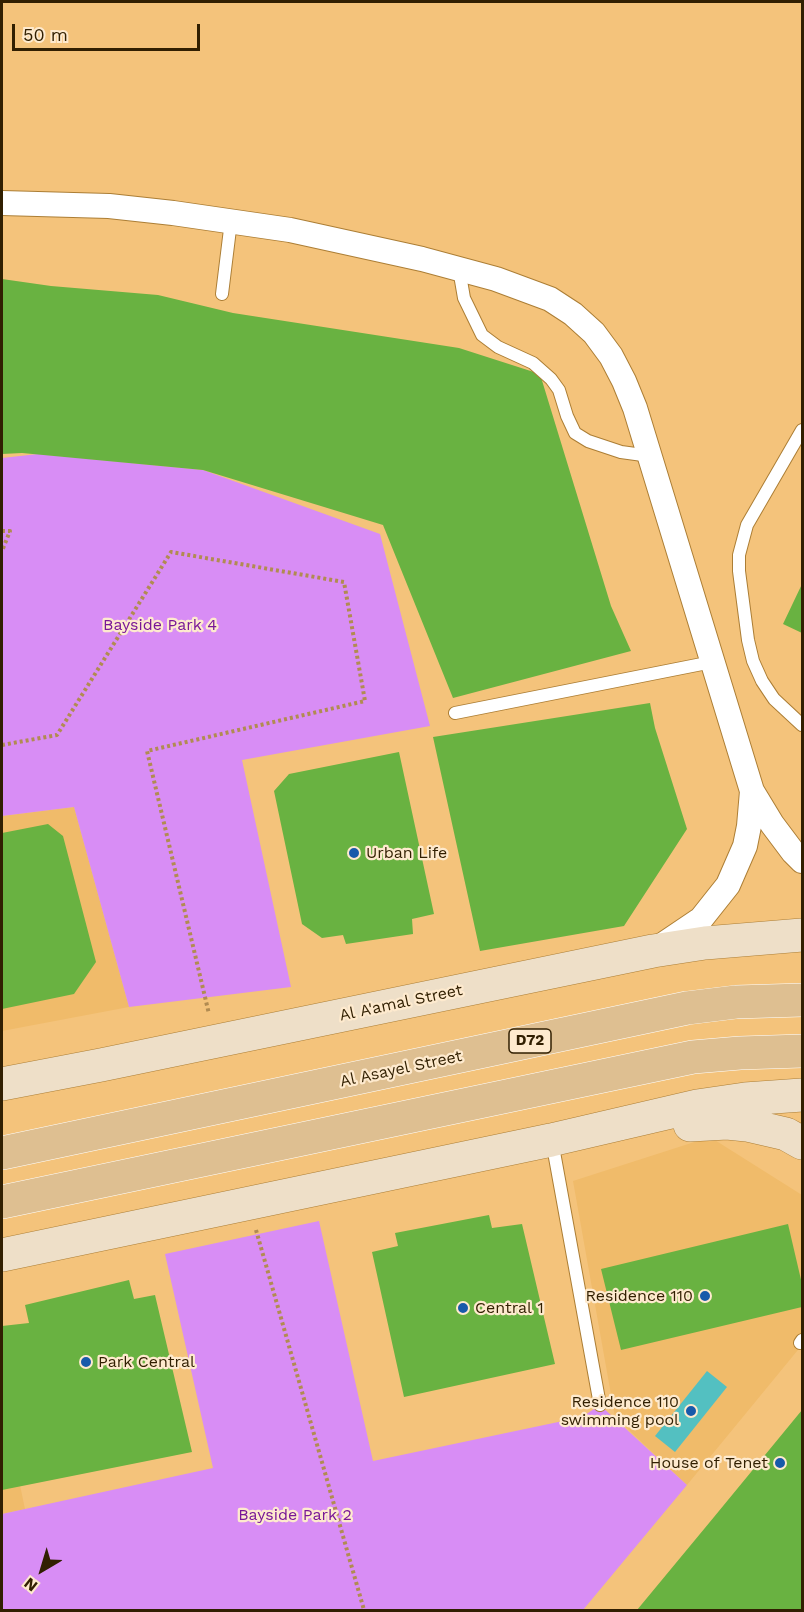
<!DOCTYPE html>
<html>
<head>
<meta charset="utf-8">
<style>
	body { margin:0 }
	#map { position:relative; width:804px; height:1612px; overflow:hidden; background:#f4c37b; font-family:"Work Sans",sans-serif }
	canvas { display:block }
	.frame { position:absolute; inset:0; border:3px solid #311f01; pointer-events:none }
	.north { position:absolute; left:12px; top:1540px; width:60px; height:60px; -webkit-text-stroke:4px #feeace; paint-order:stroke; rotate:218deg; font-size:16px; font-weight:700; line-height:24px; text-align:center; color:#311f01 }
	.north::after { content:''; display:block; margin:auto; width:21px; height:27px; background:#311f01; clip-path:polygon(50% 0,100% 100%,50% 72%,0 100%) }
	.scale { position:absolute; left:12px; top:24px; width:188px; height:27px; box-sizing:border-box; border:3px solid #311f01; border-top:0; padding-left:8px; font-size:18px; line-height:21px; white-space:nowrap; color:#311f01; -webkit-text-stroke:4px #feeace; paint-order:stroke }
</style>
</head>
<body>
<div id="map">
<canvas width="804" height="1612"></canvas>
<div class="frame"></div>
<div class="north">N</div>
<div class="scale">50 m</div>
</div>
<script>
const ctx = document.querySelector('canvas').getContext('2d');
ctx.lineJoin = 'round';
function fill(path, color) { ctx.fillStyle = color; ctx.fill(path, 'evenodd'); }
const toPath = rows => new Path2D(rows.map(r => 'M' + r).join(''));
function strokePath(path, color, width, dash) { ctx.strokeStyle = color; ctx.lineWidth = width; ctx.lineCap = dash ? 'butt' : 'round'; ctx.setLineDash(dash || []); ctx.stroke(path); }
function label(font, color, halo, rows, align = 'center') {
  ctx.font = font + ' "Work Sans",sans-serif'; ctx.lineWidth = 4.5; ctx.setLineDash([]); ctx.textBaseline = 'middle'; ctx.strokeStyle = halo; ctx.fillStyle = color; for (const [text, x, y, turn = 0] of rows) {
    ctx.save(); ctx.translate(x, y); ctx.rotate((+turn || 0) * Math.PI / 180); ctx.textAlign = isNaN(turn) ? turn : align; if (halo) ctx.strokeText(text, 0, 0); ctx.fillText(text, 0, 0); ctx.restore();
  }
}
const built = toPath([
	[74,807,129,1007,2,1031,2,816],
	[710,1137,802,1195,802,1345,687,1485,615,1417,573,1181],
	[2,1399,25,1509,2,1514]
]);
const green = toPath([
	[38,454,203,470,380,534,430,726,242,760,291,987,129,1007,74,807,2,816,2,458],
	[319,1221,373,1461,582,1417,600,1405,687,1485,583,1610,2,1610,2,1514,213,1468,165,1254]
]);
const water = toPath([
	[707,1371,727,1387,675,1452,655,1436]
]);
const building = toPath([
	[2,279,51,286,158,295,233,313,459,348,540,374,611,606,631,651,453,698,383,525,203,470,22,453,2,454],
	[802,584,802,633,783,624],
	[650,703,655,728,687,829,624,926,480,951,433,737],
	[399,752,434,914,412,919,413,934,346,944,343,935,322,938,302,924,274,791,289,774],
	[48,824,63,836,96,962,74,994,2,1009,2,833],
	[489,1215,492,1228,522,1224,555,1364,404,1397,372,1252,398,1246,395,1233],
	[788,1224,802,1284,802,1307,621,1350,601,1269],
	[129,1280,134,1299,155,1295,192,1452,2,1490,2,1326,29,1323,25,1305],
	[802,1410,802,1610,637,1610,714,1517]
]);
const path = toPath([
	[2,531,10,531,2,551],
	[2,745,57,735,171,552,344,582,365,701,147,751,209,1014],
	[256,1230,364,1610]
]);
const lane = toPath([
	[459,269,464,298,482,335,498,347,533,363,551,379,559,390,567,416,575,433,588,441,621,452,650,456],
	[222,294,231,221],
	[802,430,747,525,739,555,739,571,748,640,753,661,762,681,774,699,802,725],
	[455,713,712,662],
	[552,1141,600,1405],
	[800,1343,802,1340]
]);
const street = toPath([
	[2,203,109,206,173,213,290,230,422,259,496,279,550,299,573,314,594,333,611,356,624,381,635,408,752,791,772,824,793,852,802,861],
	[658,948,701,919,728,885,745,846,749,826,752,791]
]);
const secondary = toPath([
	[2,1084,101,1065,653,951,705,943,802,935],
	[690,1125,727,1123,747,1125,786,1134,802,1143],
	[2,1255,551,1140,697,1106,745,1099,802,1095]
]);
const primary = toPath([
	[2,1153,687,1008,736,1002,802,1000],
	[2,1202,693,1057,740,1053,802,1051]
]);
const markers = [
	[354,853,6,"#185aaa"],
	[705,1296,6,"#185aaa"],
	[463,1308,6,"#185aaa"],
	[86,1362,6,"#185aaa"],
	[691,1411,6,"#185aaa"],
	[780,1463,6,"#185aaa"]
];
const shields = [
	[530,1041,42]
];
const shieldNames = [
	["D72",530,1041]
];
const parkNames = [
	["Bayside Park 4",160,625],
	["Bayside Park 2",295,1515]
];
const poiNames = [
	["Urban Life",366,853],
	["Residence 110",693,1296,"right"],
	["Central 1",475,1308],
	["Park Central",98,1362],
	["Residence 110",679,1402,"right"],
	["swimming pool",679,1420,"right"],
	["House of Tenet",768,1463,"right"]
];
const streetNames = [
	["Al A'amal Street",401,1003,-12],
	["Al Asayel Street",401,1069,-12]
];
fill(built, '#f0bb6a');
fill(green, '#d88df5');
fill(water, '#53c0c1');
fill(building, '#69b241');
strokePath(lane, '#ac7e35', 14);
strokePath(street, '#ac7e35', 26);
strokePath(secondary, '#ac7e35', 34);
strokePath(primary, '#fff', 34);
strokePath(path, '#b18b51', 4, [3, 3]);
strokePath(lane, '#fff', 12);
strokePath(street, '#fff', 24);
strokePath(secondary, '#eedfc8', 33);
strokePath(primary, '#debf91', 33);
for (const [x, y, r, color] of markers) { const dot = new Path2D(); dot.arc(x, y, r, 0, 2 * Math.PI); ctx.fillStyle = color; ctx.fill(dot); strokePath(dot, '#feeace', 2); }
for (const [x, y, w] of shields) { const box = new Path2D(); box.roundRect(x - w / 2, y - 12, w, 24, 4.5); ctx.fillStyle = '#feeace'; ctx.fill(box); strokePath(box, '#311f01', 1.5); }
label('bold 15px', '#311f01', null, shieldNames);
label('16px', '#791797', '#feeace', parkNames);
label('16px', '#311f01', '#feeace', poiNames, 'left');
label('16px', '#311f01', '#feeace', streetNames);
</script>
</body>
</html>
